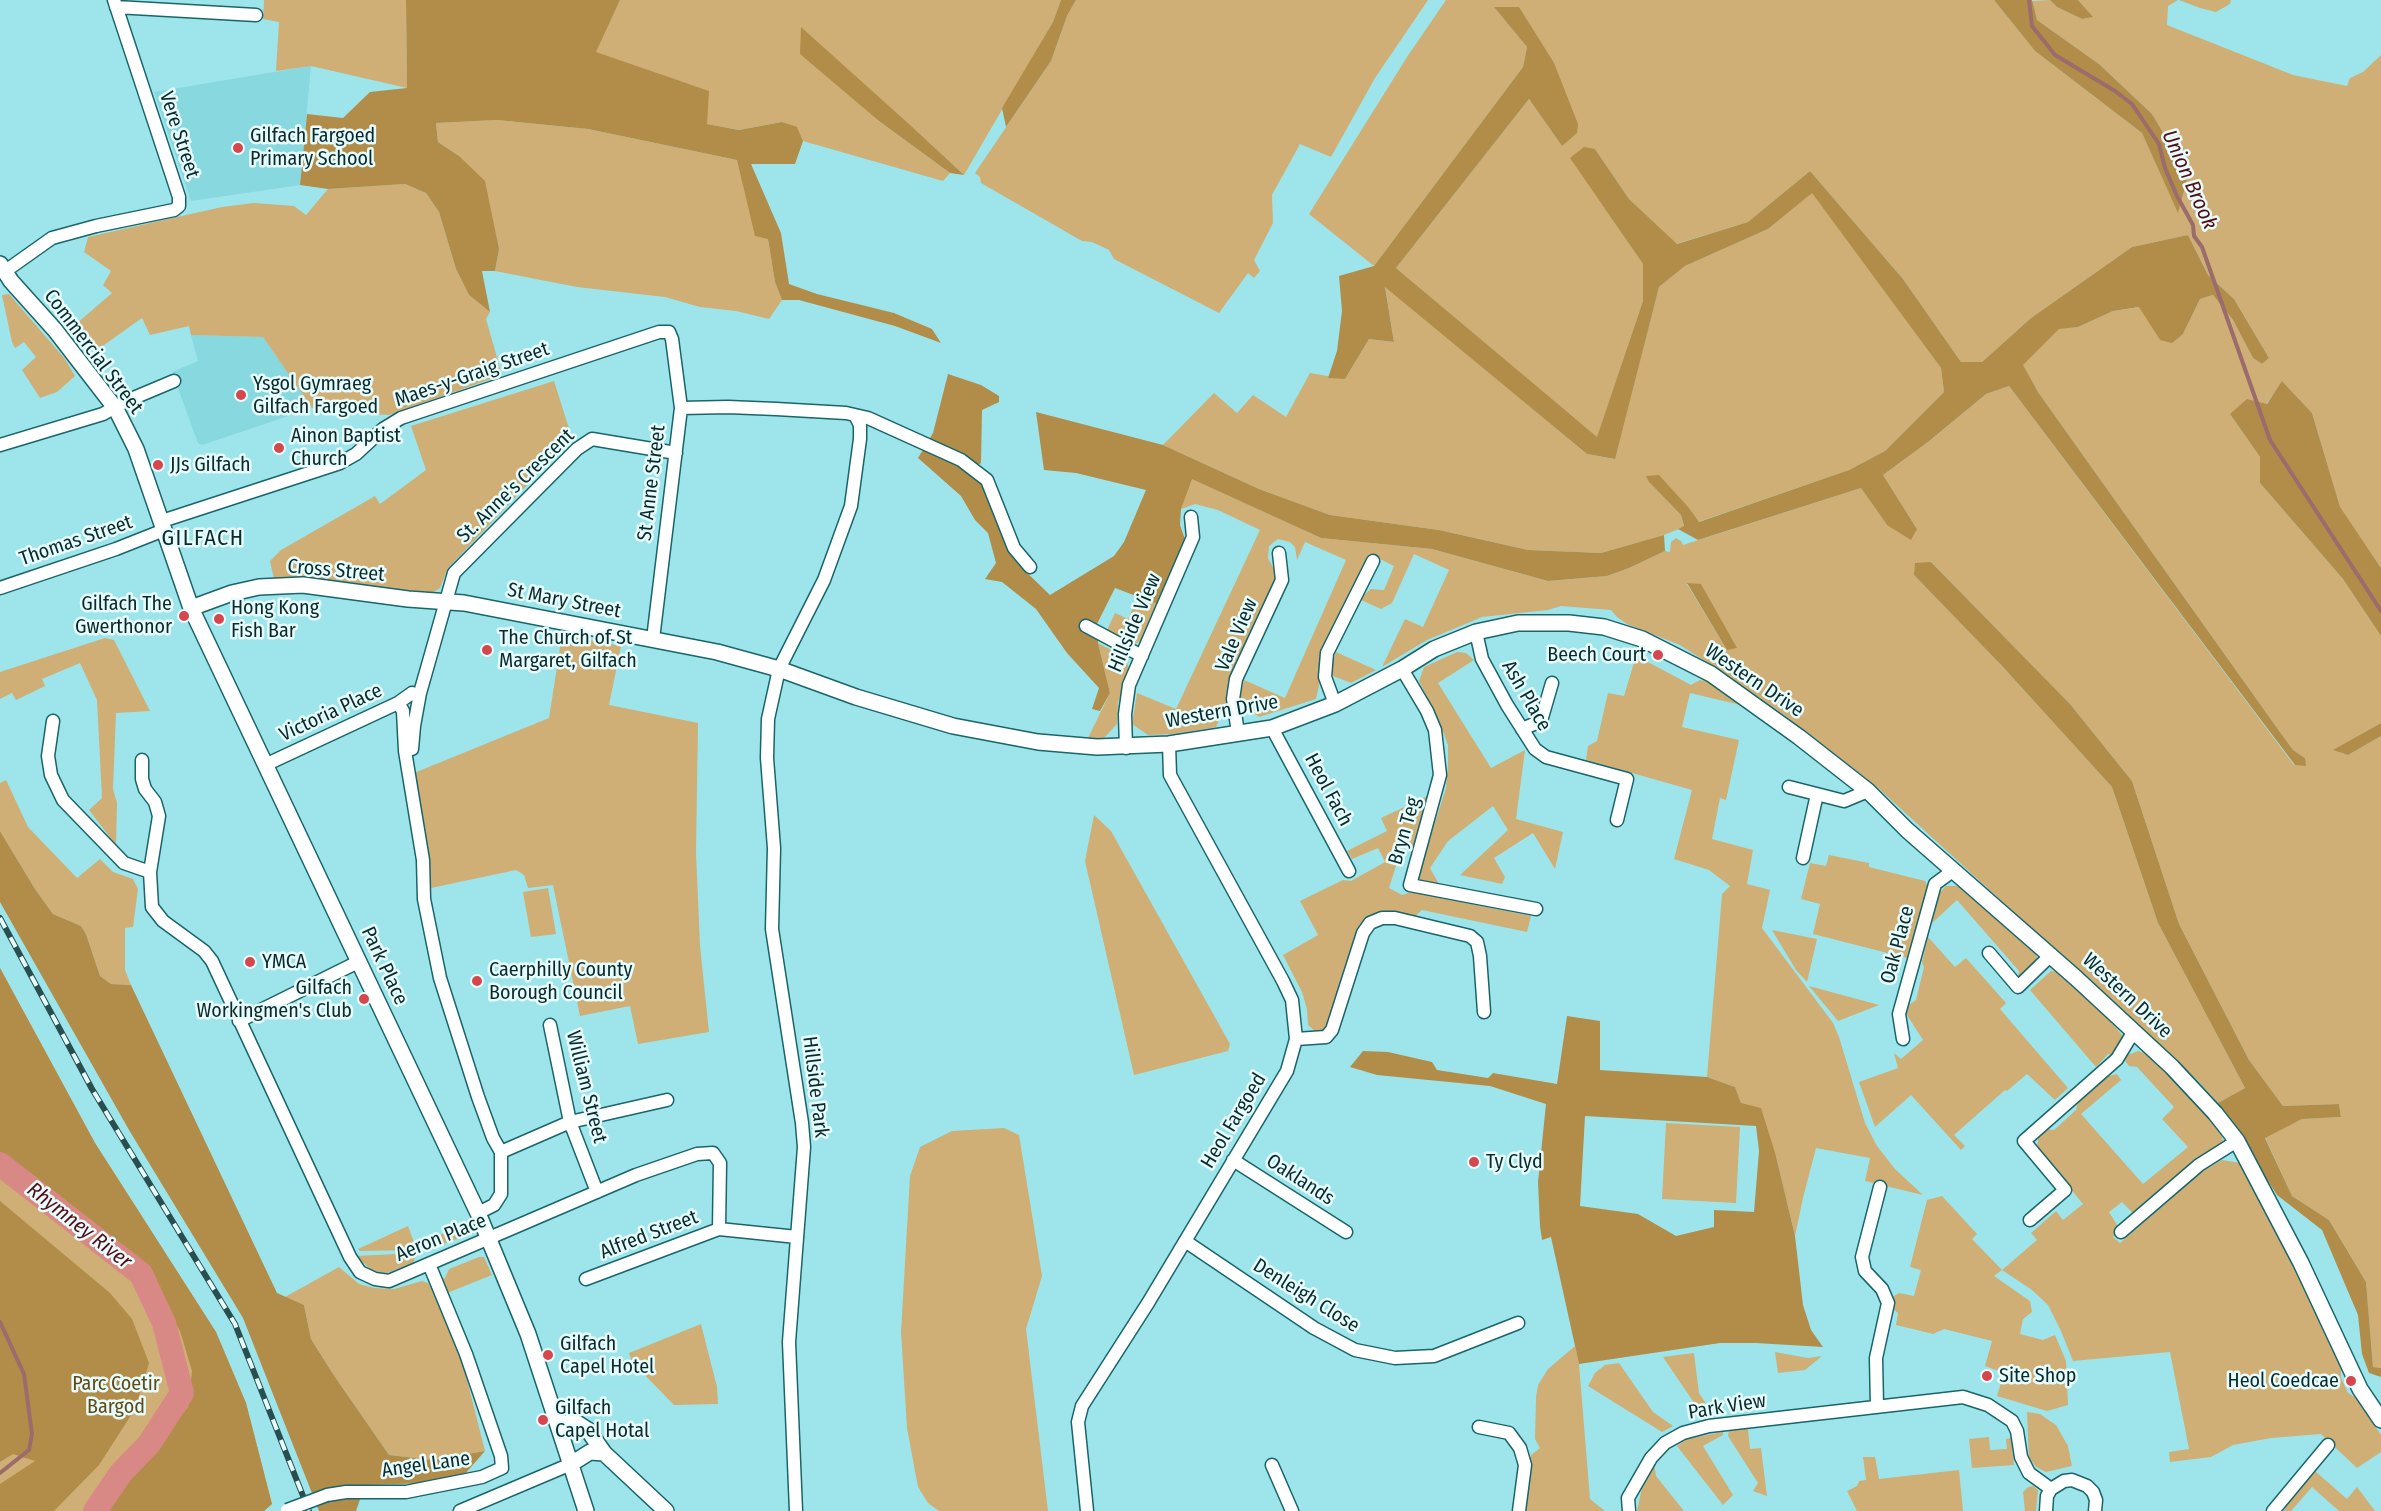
<!DOCTYPE html>
<html>
<head>
<meta charset="utf-8">
<style>
	body { margin:0 }
	canvas { display:block; background:#9de5ea }
</style>
</head>
<body>
<canvas width="2381" height="1511"></canvas>
<script>
const ctx = document.querySelector('canvas').getContext('2d');
ctx.lineJoin = 'round';
function fill(path, color) { ctx.fillStyle = color; ctx.fill(path, 'evenodd'); }
const toPath = rows => new Path2D(rows.map(r => 'M' + r).join(''));
function strokePath(path, color, width, dash) { ctx.strokeStyle = color; ctx.lineWidth = width; ctx.lineCap = dash ? 'butt' : 'round'; ctx.setLineDash(dash || []); ctx.stroke(path); }
function label(font, color, halo, rows, align = 'center') {
  ctx.font = font + ' "Fira Sans Condensed",sans-serif'; ctx.lineWidth = 5; ctx.setLineDash([]); ctx.textBaseline = 'middle'; ctx.strokeStyle = halo; ctx.fillStyle = color; for (const [text, x, y, turn = 0] of rows) {
    ctx.save(); ctx.translate(x, y); ctx.rotate((+turn || 0) * Math.PI / 180); ctx.textAlign = isNaN(turn) ? turn : align; if (halo) ctx.strokeText(text, 0, 0); ctx.fillText(text, 0, 0); ctx.restore();
  }
}
const built = toPath([
	[311,66,300,185,191,201,154,92],
	[191,335,263,337,312,408,202,445,198,443,172,372,198,361]
]);
const green = toPath([
	[264,0,406,0,407,88,311,66,276,71,279,22,263,19],
	[620,0,1061,0,1053,22,964,175,801,28,879,121,950,173,943,181,803,141,797,128,782,122,739,130,707,124,595,52],
	[1076,0,1428,0,1375,78,1331,157,1300,144,1272,195,1273,223,1254,260,1260,271,1254,278,1248,273,1219,313,1114,259,1109,250,1092,242,1082,241,981,183,980,177,975,173,1051,61,1067,16],
	[1446,0,1994,0,2035,51,2142,133,2178,212,2187,175,2152,114,2099,64,2037,20,2031,1,2050,0,2057,7,2082,19,2092,17,2078,0,2178,0,2168,6,2167,25,2293,75,2347,86,2350,78,2363,72,2381,55,2381,568,2340,508,2312,413,2283,382,2266,404,2230,414,2260,457,2260,483,2343,579,2381,636,2381,723,2334,750,2348,755,2381,736,2381,1368,2373,1367,2366,1282,2329,1220,2292,1196,2265,1137,2302,1119,2341,1117,2339,1104,2283,1106,2249,1060,2179,924,2132,781,2070,704,1931,562,1914,575,2003,667,2112,787,2158,923,2245,1088,2218,1103,2196,1079,1877,787,1784,715,1719,670,1680,645,1627,624,1617,617,1611,610,1561,606,1548,610,1482,617,1427,640,1382,667,1405,619,1423,627,1449,570,1414,554,1392,603,1381,609,1359,599,1371,589,1384,590,1394,566,1370,554,1321,654,1320,681,1316,699,1259,717,1242,704,1240,693,1244,680,1285,698,1346,560,1305,542,1297,560,1295,547,1290,542,1278,539,1269,546,1268,558,1276,573,1275,582,1232,674,1229,686,1228,700,1216,727,1174,734,1148,735,1132,724,1137,693,1176,709,1260,530,1218,510,1195,504,1181,509,1191,478,1321,538,1432,549,1548,581,1607,576,1629,568,1665,551,1670,552,1671,542,1676,538,1681,541,1683,545,1861,488,1887,525,1917,529,1883,475,1928,442,1986,394,2009,386,2294,765,2305,758,2293,750,2277,728,2038,392,2022,365,2059,328,2078,327,2113,311,2140,307,2160,340,2183,334,2200,299,2213,295,2233,320,2253,358,2262,364,2269,358,2234,299,2208,275,2188,235,2132,247,2031,318,1982,362,1961,362,1903,279,1810,171,1748,222,1676,244,1629,199,1595,149,1571,158,1643,264,1643,301,1597,438,1396,268,1529,99,1562,146,1519,7,1495,8,1527,47,1523,67,1374,266,1309,214,1407,57],
	[1687,584,1701,584,1714,610,1727,650],
	[2179,0,2231,0,2230,4,2216,12,2200,8],
	[497,120,588,129,737,160,768,239,775,282,782,300,769,319,736,311,700,307,665,297,577,287,495,271,499,249,459,156,438,142,436,123],
	[405,184,426,193,439,212,456,269,469,295,490,312,486,319,502,375,389,415,341,413,312,408,263,337,191,335,189,326,150,335,142,318,104,345,86,351,68,331,112,293,103,285,111,271,84,252,88,237,222,207,254,203,294,206,306,215,328,189],
	[1812,192,1941,368,1944,392,1885,451,1849,470,1698,522,1689,508,1649,482,1681,515,1684,527,1664,535,1601,553,1528,550,1439,530,1330,515,1259,489,1163,445,1214,393,1237,413,1253,395,1286,417,1310,373,1345,379,1369,339,1394,342,1385,286,1587,454,1614,459,1659,287,1685,266,1768,229],
	[9,294,65,359,75,376,57,392,40,398,22,370,36,357,24,342,15,348,12,342,2,295],
	[554,381,572,438,448,568,440,588,426,597,274,579,270,561,281,550,375,496,380,504,426,470,411,426],
	[1138,597,1160,605,1145,638,1135,644,1126,643,1108,632,1108,628,1115,613,1128,619],
	[562,635,621,646,609,705,698,723,696,852,700,946,709,1032,638,1044,630,1006,580,1016,553,885,528,888,524,875,516,870,431,888,414,773,549,718],
	[105,638,114,640,118,648,150,711,116,713,113,789,117,803,116,845,89,810,102,798,97,700,80,663,42,679,45,686,16,700,12,693,0,699,0,672],
	[1098,643,1122,656,1127,663,1130,673,1118,702,1117,724,1104,738,1088,738,1110,693],
	[1638,649,1646,661,1691,685,1700,680,1710,682,1745,706,1690,693,1682,727,1739,740,1726,800,1720,798,1712,839,1753,850,1747,884,1770,890,1762,928,1833,1023,1839,1037,1865,1123,1877,1146,1895,1169,1923,1195,1865,1181,1870,1158,1816,1148,1803,1198,1795,1236,1776,1156,1741,1103,1735,1087,1707,1077,1722,894,1730,886,1709,870,1674,859,1692,790,1586,760,1588,746,1597,741,1608,693,1624,696],
	[1336,652,1376,670,1351,683,1333,676,1331,667],
	[1457,652,1466,653,1474,660,1438,683,1491,768,1525,750,1516,819,1563,832,1555,869,1533,833,1494,858,1505,877,1502,884,1460,875,1508,830,1493,806,1448,841,1430,868,1440,886,1419,882,1418,876,1446,788,1448,766,1448,745,1440,724,1419,681,1424,667],
	[6,780,28,827,77,878,100,859,113,872,133,879,138,889,133,927,125,928,125,970,131,985,111,984,100,976,86,934,81,926,53,914,35,889,0,831,0,783],
	[1432,794,1418,841,1414,845,1402,847,1389,888,1402,895,1411,892,1531,916,1527,932,1422,910,1413,918,1392,912,1376,914,1363,927,1330,1028,1316,1032,1308,1025,1307,1009,1302,992,1283,955,1318,935,1300,901,1343,880,1351,881,1385,862,1378,848,1352,859,1347,851,1387,831,1381,818],
	[1094,815,1111,831,1230,1044,1228,1051,1134,1075,1085,861],
	[1829,855,1869,863,1869,867,1925,881,1929,889,1907,958,1813,934,1820,904,1801,899,1810,863,1826,866],
	[1946,886,1961,886,2036,953,2038,964,2020,979,2018,976,2019,971,1957,900,1932,923,1939,893],
	[548,888,556,934,531,937,523,892],
	[1772,930,1817,939,1807,982,1796,970],
	[1928,937,1955,967,1966,958,2006,1003,2000,1009,2068,1088,2055,1100,2027,1074,2007,1091,2005,1090,1954,1135,1965,1146,1961,1150,1911,1095,1875,1127,1859,1082,1898,1068,1894,1053,1901,1059,1923,1040,1907,1015,1907,1006,1916,1000,1924,967,1922,962],
	[0,968,95,1143,216,1332,246,1403,272,1504,264,1511,0,1511],
	[2051,971,2057,972,2110,1021,2122,1035,2123,1046,2113,1056,2108,1054,2096,1067,2030,990],
	[1809,986,1879,1005,1838,1021],
	[2138,1051,2147,1054,2198,1102,2220,1128,2223,1142,2214,1152,2201,1157,2134,1214,2122,1202,2109,1212,2119,1228,2113,1237,2120,1243,2201,1172,2222,1160,2241,1163,2270,1212,2341,1364,2341,1378,2348,1393,2358,1399,2381,1435,2381,1452,2357,1468,2321,1434,2271,1438,2233,1445,2211,1457,2170,1462,2169,1452,2189,1449,2170,1352,2073,1361,2061,1331,2048,1305,2032,1290,2002,1270,1994,1276,2030,1301,2032,1312,2023,1319,2020,1334,2043,1340,2055,1335,2066,1361,2068,1405,2047,1411,1997,1396,2004,1373,1985,1366,1992,1341,1944,1329,1933,1334,1896,1325,1898,1313,1893,1309,1894,1296,1899,1293,1914,1296,1921,1270,1910,1267,1927,1200,1942,1196,1977,1234,1972,1239,2002,1270,2037,1240,2031,1233,2056,1211,2063,1220,2083,1204,2037,1148,2039,1134,2045,1129,2054,1130,2076,1110,2078,1100,2105,1077,2117,1074,2121,1080,2081,1114,2143,1184,2188,1147,2162,1119,2174,1107,2137,1067,2129,1066,2125,1061,2128,1055],
	[1666,1123,1740,1127,1736,1203,1662,1199],
	[1004,1128,1019,1135,1042,1276,1026,1329,1048,1511,939,1511,928,1503,918,1487,907,1428,901,1332,910,1176,920,1147,952,1131],
	[468,1221,473,1230,470,1228,464,1231,462,1237,438,1246,430,1240],
	[408,1226,417,1250,360,1251,358,1249],
	[417,1253,413,1263,387,1273,373,1271,355,1256],
	[479,1257,484,1257,492,1275,447,1293,441,1279,445,1278,449,1269],
	[339,1267,359,1284,374,1288,394,1289,422,1281,428,1283,438,1299,461,1356,485,1451,433,1460,389,1455,333,1374,311,1339,304,1305,285,1297],
	[701,1324,717,1387,718,1404,674,1405,632,1362,629,1353],
	[1575,1346,1579,1364,1590,1499,1605,1511,1523,1511,1531,1455,1540,1448,1535,1439,1536,1397,1538,1385,1548,1369],
	[1775,1352,1808,1358,1822,1356,1805,1370,1778,1373],
	[1694,1353,1699,1393,1713,1414,1703,1416,1663,1357],
	[1619,1363,1653,1412,1673,1426,1662,1432,1588,1386,1595,1373,1605,1365],
	[2027,1412,2040,1414,2056,1425,2068,1446,2072,1466,2046,1472,2036,1467,2029,1458],
	[1748,1429,1750,1449,1761,1448,1767,1496,1753,1491,1758,1483,1728,1436,1729,1431],
	[1723,1432,1723,1435,1703,1446,1733,1495,1723,1505,1677,1446,1687,1439],
	[1989,1437,1990,1450,2007,1449,2006,1439,2011,1438,2014,1465,1972,1468,1969,1439],
	[1863,1457,1875,1457,1879,1479,1959,1470,1963,1511,1857,1511,1847,1491,1857,1486,1859,1481,1866,1480],
	[1654,1463,1656,1476,1684,1511,1637,1511,1643,1483],
	[2315,1471,2347,1499,2357,1487,2375,1511,2339,1511,2312,1487,2291,1511,2284,1511,2287,1503],
	[2033,1486,2038,1490,2036,1511,2025,1511,2023,1492,2028,1487]
]);
const forest = toPath([
	[406,0,620,0,596,52,709,91,707,124,739,130,782,122,797,127,803,141,795,164,751,164,781,233,789,284,817,294,894,313,932,329,941,343,895,326,799,300,782,300,775,282,768,239,755,236,737,160,588,129,497,120,436,123,438,142,459,156,485,181,499,249,495,271,482,271,490,312,469,295,456,269,439,212,426,193,405,184,328,189,300,185,307,114,343,118,370,92,407,88],
	[1061,0,1076,0,1067,16,1051,61,1006,127,1002,108,1053,22],
	[1994,0,2032,0,2037,20,2099,64,2152,114,2188,175,2178,213,2142,133,2035,51],
	[2050,0,2078,0,2093,17,2082,19,2057,7],
	[1494,7,1519,7,1554,63,1578,124,1577,133,1562,146,1529,99,1396,268,1597,437,1643,301,1643,264,1570,158,1584,147,1595,149,1629,199,1677,244,1748,222,1810,171,1903,279,1961,362,1982,362,2031,318,2132,247,2188,235,2208,275,2234,299,2269,358,2262,364,2253,358,2233,320,2213,295,2200,299,2183,334,2172,343,2160,340,2139,307,2113,311,2078,327,2059,329,2023,365,2038,392,2277,728,2293,750,2305,758,2306,766,2295,765,2009,386,1986,394,1928,442,1883,475,1917,529,1911,540,1887,525,1861,488,1698,540,1678,529,1684,526,1681,515,1649,482,1646,476,1659,475,1689,508,1699,522,1849,470,1885,451,1944,392,1941,368,1812,193,1768,229,1685,266,1659,287,1615,459,1587,454,1385,287,1394,342,1369,339,1345,379,1328,378,1337,351,1342,311,1339,276,1374,266,1523,67,1527,47],
	[801,27,910,125,964,175,950,173,879,121,800,54],
	[948,374,981,385,999,396,999,402,982,410,981,463,967,473,984,485,1001,529,1018,564,1050,595,1114,556,1124,542,1146,490,1076,473,1044,470,1036,412,1163,445,1259,489,1330,515,1439,530,1528,550,1601,553,1664,535,1665,551,1629,568,1607,576,1548,581,1432,549,1321,538,1192,479,1181,509,1180,525,1187,545,1160,605,1115,588,1097,624,1098,643,1110,693,1100,711,1092,709,1099,688,1067,653,1036,609,1002,582,985,579,996,563,988,533,975,520,961,496,918,458,933,433],
	[2282,381,2312,413,2340,507,2381,568,2381,636,2343,579,2260,483,2260,457,2230,414,2247,399,2267,404],
	[1931,562,2070,704,2132,781,2179,924,2249,1060,2283,1106,2339,1104,2341,1117,2302,1119,2265,1138,2292,1196,2329,1220,2366,1282,2373,1367,2381,1368,2381,1377,2369,1373,2362,1354,2358,1315,2322,1230,2277,1195,2218,1103,2245,1088,2158,923,2112,787,2003,667,1914,575,1915,563],
	[1687,583,1701,584,1737,648,1727,650],
	[2381,723,2381,736,2348,755,2333,750],
	[0,831,35,889,53,914,81,926,86,934,100,976,111,984,131,985,277,1293,304,1305,311,1339,333,1374,389,1455,433,1460,485,1451,464,1475,428,1483,365,1485,356,1511,319,1511,243,1318,129,1130,0,902],
	[0,968,95,1143,216,1332,246,1403,272,1504,264,1511,101,1511,102,1508,188,1407,192,1371,180,1331,144,1270,0,1156],
	[1567,1016,1600,1021,1600,1070,1707,1077,1735,1087,1741,1103,1761,1108,1776,1156,1795,1236,1803,1305,1811,1330,1823,1347,1756,1343,1720,1343,1579,1364,1551,1237,1542,1240,1540,1226,1538,1182,1546,1104,1490,1086,1377,1075,1350,1067,1363,1051,1388,1052,1432,1062,1437,1070,1488,1078,1493,1073,1557,1084],
	[1585,1116,1756,1126,1759,1151,1754,1212,1714,1210,1714,1227,1676,1236,1638,1214,1580,1206],
	[0,1201,110,1293,132,1319,149,1363,135,1409,99,1465,54,1511,0,1511,0,1484,35,1461,13,1454,0,1462]
]);
const stream = toPath([
	[2029,0,2032,26,2055,55,2115,91,2132,104,2159,144,2165,168,2177,196,2193,225,2194,236,2202,247,2270,440,2381,611],
	[0,1322,24,1374,32,1434,29,1450,0,1473]
]);
const river = toPath([
	[0,1164,141,1274,164,1323,182,1393,149,1444,121,1473,95,1511]
]);
const minor = toPath([
	[116,7,256,15],
	[4,272,52,238,96,226,174,210,179,206,179,197,114,0],
	[681,408,728,407,776,409,846,413,868,418,961,460,987,480,1014,548,1030,567],
	[0,445,103,414,124,402,174,381],
	[162,521,340,463,356,454,383,429,401,418,659,332,669,332,672,339,681,408,653,639],
	[0,588,116,549,164,530],
	[1086,626,1142,656],
	[1476,632,1482,659,1507,705,1535,749,1546,757,1627,779,1617,820],
	[1402,669,1427,711,1435,730,1440,775,1410,885,1536,909],
	[398,703,403,711,405,751,423,860,424,899,440,978,478,1097,493,1138,501,1152,501,1194,494,1205,478,1213],
	[1335,704,1325,677,1327,653,1373,561],
	[53,721,48,756,51,775,63,800,124,863,150,872],
	[1272,728,1349,871],
	[1522,729,1541,721,1552,683],
	[1238,733,1233,699,1236,679,1282,580,1279,553],
	[1126,748,1125,714,1129,685,1193,537,1191,517],
	[412,749,414,726,420,693,454,573,577,449,592,439,676,453],
	[142,760,142,779,145,789,155,802,159,816,150,872,152,907,163,921,204,951,212,961,350,1257,360,1272,375,1279,389,1281,636,1175,697,1154,713,1153,720,1163,719,1229],
	[265,765,398,703,412,693],
	[1789,787,1844,801,1868,791],
	[1803,858,1817,794],
	[1989,953,2018,987,2051,955],
	[239,1021,358,962],
	[550,1025,570,1122,597,1192],
	[1296,1039,1326,1037,1332,1030,1363,933,1370,923,1382,918,1395,918,1470,936,1477,942,1480,956,1484,1012],
	[1903,1039,1899,1014,1935,884,1954,870],
	[501,1152,570,1122,667,1100],
	[1233,1160,1346,1232],
	[2030,1220,2065,1190,2024,1141,2117,1059,2134,1031],
	[2121,1232,2199,1165,2237,1141],
	[1185,1241,1314,1328,1355,1350,1395,1358,1434,1356,1518,1323],
	[586,1279,719,1229,797,1237],
	[1877,1407,1876,1358,1888,1303,1882,1289,1865,1271,1862,1257,1880,1187],
	[1479,1427,1509,1433,1520,1448,1525,1465,1519,1511],
	[1272,1465,1292,1511],
	[327,1495,346,1492,406,1492,426,1488,482,1477,502,1468,501,1456,466,1354,429,1264],
	[460,1511,571,1464],
	[796,1511,789,1342,804,1147,802,1123,772,929,774,848,767,758,768,719,779,669,824,580,851,506,860,439,860,425,856,417],
	[1087,1511,1078,1422,1082,1406,1148,1303,1287,1071,1296,1039,1292,1000,1283,981,1170,775,1169,744],
	[1629,1511,1628,1498,1651,1458,1665,1443,1683,1433,1709,1426,1963,1397,1988,1405,2012,1421,2017,1431,2021,1457,2029,1473,2051,1489],
	[2046,1511,2047,1496,2051,1489,2064,1481,2072,1480,2087,1486,2093,1492,2096,1500,2095,1511],
	[2273,1511,2328,1445]
]);
const tertiary = toPath([
	[0,264,11,281,55,330,116,409,136,449,191,608,478,1213,528,1334,586,1511],
	[191,608,232,593,259,587,303,585,408,599,464,603,717,652,779,669,856,697,953,726,1038,742,1097,747,1169,744,1272,728,1335,704,1402,669,1434,649,1476,632,1518,623,1569,623,1604,627,1642,639,1711,674,1799,737,1868,791,1907,830,2076,978,2172,1067,2215,1113,2237,1141,2301,1263,2360,1389,2381,1420],
	[559,1423,577,1423,588,1430,604,1453,666,1511],
	[571,1464,590,1452,604,1453]
]);
const rail = toPath([
	[0,918,92,1089,235,1324,309,1511]
]);
const minorBridge = toPath([
	[287,1510,327,1495]
]);
const markers = [
	[238,148,6,"#d6464c"],
	[241,395,6,"#d6464c"],
	[279,448,6,"#d6464c"],
	[158,465,6,"#d6464c"],
	[184,616,6,"#d6464c"],
	[219,619,6,"#d6464c"],
	[487,650,6,"#d6464c"],
	[1658,655,6,"#d6464c"],
	[250,962,6,"#d6464c"],
	[477,981,6,"#d6464c"],
	[364,999,6,"#d6464c"],
	[1474,1162,6,"#d6464c"],
	[548,1355,6,"#d6464c"],
	[1987,1376,6,"#d6464c"],
	[2351,1381,6,"#d6464c"],
	[543,1420,6,"#d6464c"]
];
const streetNames = [
	["Vere Street",179,135,72],
	["Commercial Street",93,352,53],
	["Maes-y-Graig Street",472,375,-19],
	["St Anne Street",652,483,-83],
	["St. Anne's Crescent",516,486,-44],
	["Thomas Street",76,541,-19],
	["Cross Street",336,571,5],
	["St Mary Street",564,601,11],
	["Hillside View",1135,623,-67],
	["Vale View",1237,635,-67],
	["Western Drive",1754,681,34],
	["Ash Place",1526,696,60],
	["Western Drive",1222,712,-10],
	["Victoria Place",331,713,-25],
	["Heol Fach",1328,790,62],
	["Bryn Teg",1405,831,-74],
	["Oak Place",1898,945,-75],
	["Park Place",384,966,65],
	["Western Drive",2127,996,43],
	["William Street",586,1087,76],
	["Hillside Park",815,1087,83],
	["Heol Fargoed",1234,1121,-59],
	["Oaklands",1300,1180,33],
	["Alfred Street",649,1235,-21],
	["Aeron Place",441,1238,-22],
	["Denleigh Close",1306,1296,32],
	["Park View",1727,1407,-9],
	["Angel Lane",426,1465,-8]
];
const poiNames = [
	["Gilfach Fargoed",250,136],
	["Primary School",250,159],
	["Ysgol Gymraeg",253,384],
	["Gilfach Fargoed",253,407],
	["Ainon Baptist",291,436],
	["Church",291,459],
	["JJs Gilfach",170,465],
	["Gilfach The",172,604,"right"],
	["Gwerthonor",172,627,"right"],
	["Hong Kong",231,608],
	["Fish Bar",231,631],
	["The Church of St",499,638],
	["Margaret, Gilfach",499,661],
	["Beech Court",1646,655,"right"],
	["YMCA",262,962],
	["Caerphilly County",489,970],
	["Borough Council",489,993],
	["Gilfach",352,988,"right"],
	["Workingmen's Club",352,1011,"right"],
	["Ty Clyd",1486,1162],
	["Gilfach",560,1344],
	["Capel Hotel",560,1367],
	["Site Shop",1999,1376],
	["Heol Coedcae",2339,1381,"right"],
	["Gilfach",555,1408],
	["Capel Hotal",555,1431]
];
const parkNames = [
	["Parc Coetir",116,1384],
	["Bargod",116,1407]
];
const waterNames = [
	["Union Brook",2189,180,66],
	["Rhymney River",79,1226,38]
];
const quarterNames = [
	["GILFACH",203,539]
];
fill(built, '#87d8df');
fill(green, '#cfaf75');
fill(forest, '#b18d49');
strokePath(stream, '#9b6c6b', 4);
strokePath(river, '#d88986', 24);
strokePath(minor, '#18656b', 15);
strokePath(tertiary, '#18656b', 18);
strokePath(minor, '#fff', 12);
strokePath(tertiary, '#fff', 15);
strokePath(rail, '#284e50', 6);
strokePath(rail, '#e7fcfd', 4, [11]);
strokePath(minorBridge, '#18656b', 15, []);
strokePath(minorBridge, '#fff', 12);
for (const [x, y, r, color] of markers) { const dot = new Path2D(); dot.arc(x, y, r, 0, 2 * Math.PI); ctx.fillStyle = color; ctx.fill(dot); strokePath(dot, '#e7fcfd', 2); }
label('20px', '#0c2a2c', '#e7fcfd', streetNames);
label('20px', '#0c2a2c', '#e7fcfd', poiNames, 'left');
label('20px', '#634a15', '#e7fcfd', parkNames);
label('italic 21px', '#550e14', '#e7fcfd', waterNames);
ctx.letterSpacing = '1.5px';
label('22px', '#0c2a2c', '#e7fcfd', quarterNames);
ctx.letterSpacing = '0px';
</script>
</body>
</html>
